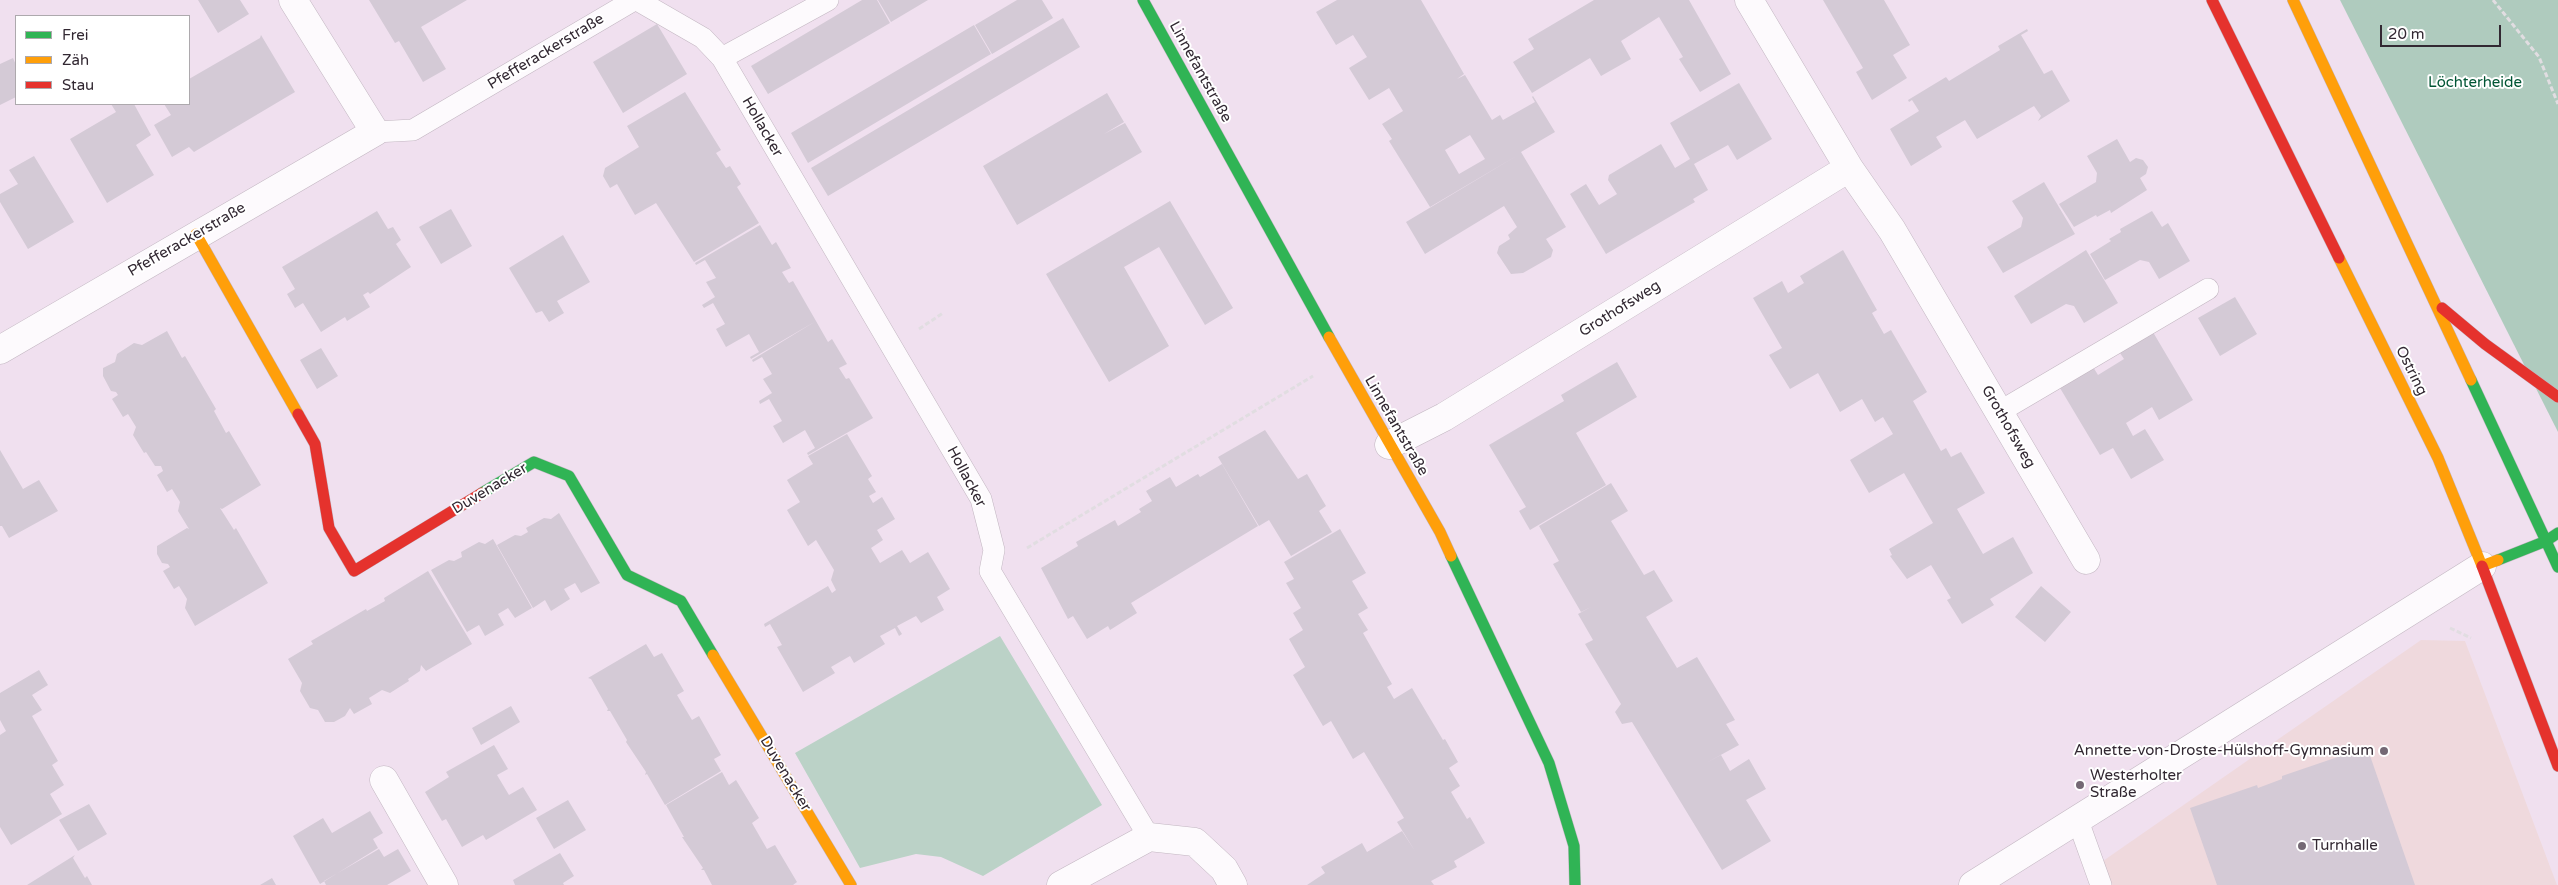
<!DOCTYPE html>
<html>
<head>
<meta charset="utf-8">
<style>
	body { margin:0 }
	#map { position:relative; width:2558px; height:885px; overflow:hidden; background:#f0e0ef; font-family:"Varela Round",sans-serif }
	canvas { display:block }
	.legend { position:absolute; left:15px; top:15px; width:175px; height:90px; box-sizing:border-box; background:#fff; border:1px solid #ada9ad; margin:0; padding:6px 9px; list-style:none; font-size:15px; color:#322832 }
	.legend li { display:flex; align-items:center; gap:10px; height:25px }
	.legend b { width:25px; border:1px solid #ada9ad }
	.scale { position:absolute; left:2380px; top:25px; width:121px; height:22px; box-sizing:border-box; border:2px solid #322832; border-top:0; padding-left:6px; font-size:15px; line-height:18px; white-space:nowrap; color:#322832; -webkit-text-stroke:4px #fff; paint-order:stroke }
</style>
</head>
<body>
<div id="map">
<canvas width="2558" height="885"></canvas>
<ul class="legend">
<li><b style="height:6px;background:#30b455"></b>Frei</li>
<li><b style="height:6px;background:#ff9f0a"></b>Zäh</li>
<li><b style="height:6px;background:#e5322d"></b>Stau</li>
</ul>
<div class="scale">20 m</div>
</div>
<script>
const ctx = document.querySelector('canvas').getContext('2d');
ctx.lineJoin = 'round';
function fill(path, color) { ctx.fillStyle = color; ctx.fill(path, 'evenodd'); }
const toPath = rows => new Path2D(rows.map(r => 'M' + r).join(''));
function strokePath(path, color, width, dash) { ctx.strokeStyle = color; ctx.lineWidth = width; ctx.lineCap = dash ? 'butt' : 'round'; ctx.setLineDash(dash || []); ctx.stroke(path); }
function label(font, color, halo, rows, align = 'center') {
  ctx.font = font + ' "Varela Round",sans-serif'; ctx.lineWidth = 4; ctx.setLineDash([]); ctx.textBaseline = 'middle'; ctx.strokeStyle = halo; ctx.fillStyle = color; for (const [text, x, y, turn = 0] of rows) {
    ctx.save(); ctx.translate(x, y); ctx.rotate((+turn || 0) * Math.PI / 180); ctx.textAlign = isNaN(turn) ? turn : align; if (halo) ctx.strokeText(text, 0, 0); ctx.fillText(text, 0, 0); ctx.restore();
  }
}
const education = toPath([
	[2421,640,2465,641,2557,885,2111,885,2103,861]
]);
const green = toPath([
	[1000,636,1102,805,983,876,941,857,916,854,860,868,795,753]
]);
const forest = toPath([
	[2340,0,2558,0,2558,432]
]);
const building = toPath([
	[198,0,240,0,249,14,218,33],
	[369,0,467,0,421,27,446,69,423,82,399,41,395,43],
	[862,0,877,0,890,23,768,94,751,66],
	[878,0,928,0,891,22],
	[1017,0,1042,0,1053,18,992,54,975,25],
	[1337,0,1421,0,1464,74,1457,79,1465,75,1492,120,1500,115,1503,120,1535,102,1532,97,1533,96,1555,132,1521,152,1566,227,1546,239,1553,250,1551,257,1523,273,1511,274,1497,253,1499,246,1510,239,1508,235,1517,227,1504,206,1425,254,1406,222,1518,155,1430,207,1389,141,1392,139,1382,124,1403,111,1389,88,1369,100,1349,68,1367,57,1353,35,1336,45,1316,12],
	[1470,135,1485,159,1459,174,1445,150],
	[1594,0,1689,0,1731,74,1700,92,1679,59,1683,57,1659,17,1621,41,1631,59,1601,76,1590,58,1532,93,1513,62,1534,49,1528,39],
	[1823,0,1884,0,1910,45,1893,55,1907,78,1872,100,1856,72,1863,68],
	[1063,18,1080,47,828,196,811,168],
	[657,24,687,74,623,113,593,62],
	[974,25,991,54,808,163,791,133],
	[2027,29,2028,31,2021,35,2044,74,2052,70,2070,101,2038,121,2041,116,2034,106,1977,139,1965,120,1936,137,1942,147,1911,166,1890,129,1919,111,1912,100,1909,102,1908,100,1946,77,1949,81,2000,50,1998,46],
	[261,35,295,92,194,152,189,147,172,157,154,125,171,115,164,104,189,104,189,79,260,38],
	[13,58,16,65,16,97,0,105,0,64],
	[1739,83,1772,139,1737,160,1728,145,1694,164,1708,190,1693,199,1695,202,1606,254,1570,194,1586,184,1599,205,1617,194,1608,180,1609,175,1661,144,1675,168,1690,159,1670,123],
	[685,92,721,150,716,153,726,168,730,166,741,184,737,187,759,223,694,262,656,203,635,215,617,184,610,188,603,176,605,168,639,147,627,126],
	[1107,93,1124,122,1104,134,1125,123,1142,152,1017,225,983,166],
	[111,104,134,104,151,135,136,145,154,175,107,203,70,139,116,112],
	[2117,139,2130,162,2136,158,2143,160,2148,167,2146,174,2140,178,2147,190,2111,213,2110,210,2097,217,2096,215,2074,227,2059,204,2096,182,2097,173,2087,156],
	[34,156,74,222,28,249,0,202,0,194,18,184,9,170],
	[2044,182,2075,234,2003,273,1987,247,2021,227,2023,218,2012,201],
	[1170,201,1233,308,1205,325,1159,247,1124,267,1169,346,1109,382,1046,274],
	[451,209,472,246,441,264,419,227],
	[377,211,388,229,393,227,401,240,396,244,411,267,370,294,368,292,363,295,370,307,347,321,345,317,321,332,303,303,295,308,287,294,295,289,282,267],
	[2152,211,2162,227,2168,223,2190,261,2159,279,2149,262,2140,260,2105,280,2090,254,2111,241,2109,239,2121,232,2120,229],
	[760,225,772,245,776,242,791,268,782,272,789,283,793,281,816,321,751,359,750,357,759,352,749,334,726,347,716,329,725,324,713,303,704,308,702,305,715,297,706,282,716,278,705,260,696,265,695,263],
	[563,235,590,282,557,301,564,313,549,322,542,311,536,313,509,268],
	[1843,250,1877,310,1872,313,1884,334,1891,330,1927,392,1913,401,1941,451,1946,448,1951,457,1961,452,1985,493,1957,509,1983,554,2013,537,2033,573,1990,599,1994,605,1962,624,1947,600,1951,598,1931,565,1907,579,1890,556,1892,555,1889,549,1933,523,1904,473,1869,493,1850,460,1893,434,1883,417,1875,422,1862,399,1840,412,1818,373,1790,389,1769,355,1782,348,1753,298,1782,281,1788,293,1804,283,1800,276],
	[2086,250,2118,303,2084,323,2074,306,2066,304,2031,324,2014,296],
	[2235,297,2257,334,2220,356,2198,318],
	[816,321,828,342,832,339,847,364,839,368,846,379,849,378,873,418,808,455,807,453,815,448,805,430,783,443,773,426,782,421,769,399,760,404,759,401,772,393,763,379,772,374,762,357,753,362,752,360],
	[2150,327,2193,400,2159,420,2152,407,2126,423,2133,436,2145,429,2164,460,2131,479,2113,448,2100,455,2057,383,2090,362,2098,375,2124,359,2116,347],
	[167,331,182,358,185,356,216,409,214,411,226,433,229,431,261,485,222,509,220,508,234,530,236,528,268,583,195,626,185,608,187,599,179,586,174,589,163,571,170,567,168,564,162,563,157,554,157,546,187,528,189,529,178,511,180,502,172,489,167,492,157,475,163,471,161,466,155,466,146,452,144,453,133,435,136,427,128,414,123,417,112,399,118,395,116,392,111,391,103,376,103,368,115,362,117,354,134,343,142,345],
	[321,348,338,376,317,389,300,360],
	[1617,362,1637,397,1576,433,1606,485,1530,530,1519,511,1526,507,1489,445,1564,401,1561,395],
	[1265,430,1298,479,1307,474,1326,506,1319,511,1332,532,1291,556,1269,520,1259,526,1218,457],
	[847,434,872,476,868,479,876,492,869,496,873,503,882,497,895,519,877,530,883,540,871,548,880,563,902,550,910,563,928,552,950,589,937,597,944,610,921,623,916,616,897,626,902,634,899,636,895,628,880,636,885,644,854,663,850,656,831,667,835,673,803,692,777,647,782,645,770,624,765,627,764,624,828,586,832,593,836,590,831,580,834,570,816,540,808,546,787,510,800,502,787,480,813,464,808,456],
	[0,450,23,489,39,480,58,511,9,538,2,526,0,526],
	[1222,464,1258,526,1131,603,1137,613,1110,630,1108,626,1087,639,1073,616,1068,619,1041,568,1078,546,1076,542,1115,520,1118,526,1141,512,1139,509,1152,501,1146,491,1170,477,1176,487,1198,474,1200,477],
	[1611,483,1628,511,1611,521,1644,575,1654,570,1673,601,1646,617,1677,668,1668,673,1697,657,1735,720,1726,724,1739,745,1706,763,1721,755,1730,771,1749,759,1766,789,1746,800,1771,841,1722,870,1632,722,1622,724,1615,712,1621,704,1585,644,1593,640,1578,614,1591,607,1581,612,1553,564,1559,561,1539,526],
	[559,513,600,583,581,593,575,583,564,589,570,599,551,611,545,600,533,608,497,545,515,535,521,536,528,532,526,528,544,518,551,519],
	[1340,529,1366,573,1352,581,1368,608,1358,614,1368,630,1363,633,1392,684,1387,687,1394,699,1412,688,1443,740,1445,739,1458,762,1449,768,1460,786,1451,792,1467,819,1470,817,1485,843,1454,861,1457,867,1431,881,1434,885,1307,885,1325,873,1321,867,1362,843,1367,852,1402,831,1415,851,1397,822,1404,818,1364,752,1353,759,1331,721,1323,726,1293,675,1305,667,1289,639,1303,630,1293,613,1301,608,1286,583,1294,579,1284,562],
	[493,539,532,608,515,618,508,608,498,614,504,625,485,636,479,625,467,632,431,570,449,560,454,561,462,557,461,552,479,542,485,544],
	[428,571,472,644,426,671,421,665,420,671,408,679,409,681,390,693,382,690,369,698,372,704,354,714,350,708,345,716,334,722,325,722,318,710,310,708,300,691,302,683,288,659,313,644,311,641,366,609,367,611,385,601,384,598],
	[2041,586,2071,612,2045,642,2015,617],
	[646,644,654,657,662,653,684,691,677,695,692,720,699,716,721,755,714,759,721,771,665,805,647,774,645,775,646,772,626,742,627,740,610,711,607,711,608,709,591,679,588,678],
	[39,670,48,685,32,695,42,710,32,716,58,761,52,765,64,785,50,794,62,814,11,845,0,827,0,735,6,731,0,720,0,693],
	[511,706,520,722,481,745,472,728],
	[494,745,508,769,497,775,509,795,523,787,537,810,486,840,483,835,462,847,446,819,442,821,425,792,449,777,446,772],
	[2367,747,2415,885,2217,885,2190,808,2257,785,2258,788,2282,779,2282,776],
	[722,772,729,785,736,780,759,818,752,823,767,849,775,845,797,882,793,885,712,885,704,870,701,870,703,868,682,837,684,837,666,805],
	[568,800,586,830,554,849,536,818],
	[89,804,107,834,78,851,59,820],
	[370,811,383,833,373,839,378,848,320,884,293,836,323,818,332,833],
	[379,849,384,857,398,849,411,871,387,885,326,885,324,881],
	[560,853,574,876,563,883,564,885,515,885,513,880],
	[75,855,73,858,85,878,87,876,92,885,27,885],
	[272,878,276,885,260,885]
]);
const path = toPath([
	[2493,0,2539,57,2558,104],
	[919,329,943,313],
	[1027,548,1313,376],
	[2450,628,2471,638]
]);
const lane = toPath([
	[637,0,703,38,722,58,828,0],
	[722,58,981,499,994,550,990,571,1149,837],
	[375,132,413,130,634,0],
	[1999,412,2208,289],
	[2077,818,2101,885]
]);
const street = toPath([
	[1849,168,1892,230,2086,560],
	[0,350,375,132,293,0],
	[1389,445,1444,417,1849,168,1749,0],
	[384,780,444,885],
	[1061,885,1149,837,1195,842,1224,869,1233,885],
	[1973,885,2482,566]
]);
const fast = toPath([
	[1143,0,1329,337],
	[2471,380,2546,541],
	[482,493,534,462,569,476,627,575,681,601,713,655],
	[2546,541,2558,567],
	[1451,556,1549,763,1574,846,1575,885],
	[2498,560,2546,541,2558,533]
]);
const slow = toPath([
	[2293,0,2471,380],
	[196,234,298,414],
	[2339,258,2438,458,2482,566,2498,560],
	[1329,337,1440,532,1451,556],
	[713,655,851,885]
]);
const jam = toPath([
	[2212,0,2339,258],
	[2442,308,2485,344,2558,397],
	[298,414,315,444,329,528,354,571,482,493],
	[2482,566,2558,766]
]);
const markers = [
	[2384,751,5,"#746874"],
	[2080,785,5,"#746874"],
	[2302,846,5,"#746874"]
];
const streetNames = [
	["Pfefferackerstraße",546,52,-31],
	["Linnefantstraße",1200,72,61],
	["Hollacker",762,127,60],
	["Pfefferackerstraße",187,240,-30],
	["Grothofsweg",1620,309,-32],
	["Ostring",2411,371,64],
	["Linnefantstraße",1396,426,60],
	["Grothofsweg",2008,427,60],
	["Hollacker",966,477,62],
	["Duvenacker",490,489,-31],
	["Duvenacker",785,774,59]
];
const parkNames = [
	["Löchterheide",2475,83]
];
const poiNames = [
	["Annette-von-Droste-Hülshoff-Gymnasium",2374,751,"right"],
	["Westerholter",2090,776],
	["Straße",2090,793],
	["Turnhalle",2312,846]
];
fill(education, '#efd9dd');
fill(green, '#bbd2c7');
fill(forest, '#afcbbe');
fill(building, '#d4cad6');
strokePath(lane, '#c2b6c1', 22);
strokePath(street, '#c2b6c1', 29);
strokePath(fast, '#c2b6c1', 12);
strokePath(slow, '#c2b6c1', 12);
strokePath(jam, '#c2b6c1', 12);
strokePath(path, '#e1dde1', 3, [5, 2.5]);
strokePath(lane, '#fdfafd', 21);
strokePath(street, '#fdfafd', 28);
strokePath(fast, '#30b455', 11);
strokePath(slow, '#ff9f0a', 11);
strokePath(jam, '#e5322d', 11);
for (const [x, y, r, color] of markers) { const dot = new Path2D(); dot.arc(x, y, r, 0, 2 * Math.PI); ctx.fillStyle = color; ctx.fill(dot); strokePath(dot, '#fff', 2); }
label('15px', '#322832', '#fff', streetNames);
label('15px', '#005534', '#fff', parkNames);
label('15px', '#322832', '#fff', poiNames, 'left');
</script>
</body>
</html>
